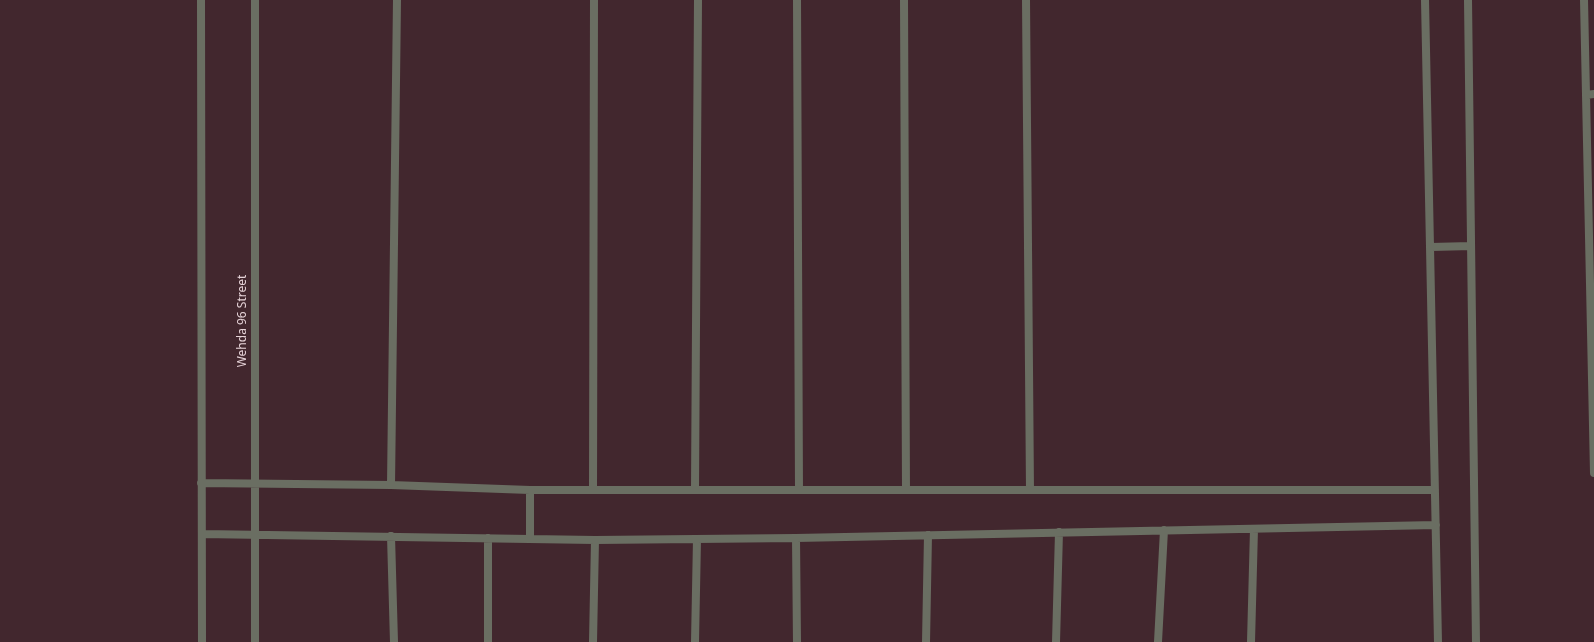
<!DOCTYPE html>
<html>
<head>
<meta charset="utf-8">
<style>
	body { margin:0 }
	canvas { display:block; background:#42272e }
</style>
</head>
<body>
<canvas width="1594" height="642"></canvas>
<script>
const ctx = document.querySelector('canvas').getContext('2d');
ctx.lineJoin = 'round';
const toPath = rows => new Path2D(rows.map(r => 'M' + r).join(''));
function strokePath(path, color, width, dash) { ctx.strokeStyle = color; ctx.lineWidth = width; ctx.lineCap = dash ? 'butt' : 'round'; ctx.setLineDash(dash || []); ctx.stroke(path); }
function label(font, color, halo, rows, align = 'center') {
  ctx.font = font + ' "Noto Sans",sans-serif'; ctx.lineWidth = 3; ctx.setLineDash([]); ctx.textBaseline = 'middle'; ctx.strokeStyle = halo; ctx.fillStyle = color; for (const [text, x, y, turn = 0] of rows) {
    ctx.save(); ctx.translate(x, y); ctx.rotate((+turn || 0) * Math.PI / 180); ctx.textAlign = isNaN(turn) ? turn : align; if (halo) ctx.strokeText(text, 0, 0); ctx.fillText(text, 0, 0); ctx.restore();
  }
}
const minor = toPath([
	[201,0,202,642],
	[255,0,255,642],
	[797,0,799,490],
	[904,0,906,490],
	[1026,0,1030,490],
	[1425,0,1438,642],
	[1468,0,1476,642],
	[1584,0,1594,473],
	[1586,95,1594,94],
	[1431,247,1471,246],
	[201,483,391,485,530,490,1435,490],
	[391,485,397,0],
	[593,490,594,0],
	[695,490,698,0],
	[202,534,595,540,796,538,1436,525],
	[391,536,394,642],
	[796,538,797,642],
	[530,539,530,490],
	[488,642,488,538],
	[593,642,595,540],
	[695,642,697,539],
	[926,642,928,535],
	[1056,642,1059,532],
	[1158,642,1164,530],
	[1251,642,1254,529]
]);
const streetNames = [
	["Wehda 96 Street",243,321,-90]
];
strokePath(minor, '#6a6e62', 8);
label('12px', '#e5d2d7', '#42272e', streetNames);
</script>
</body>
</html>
